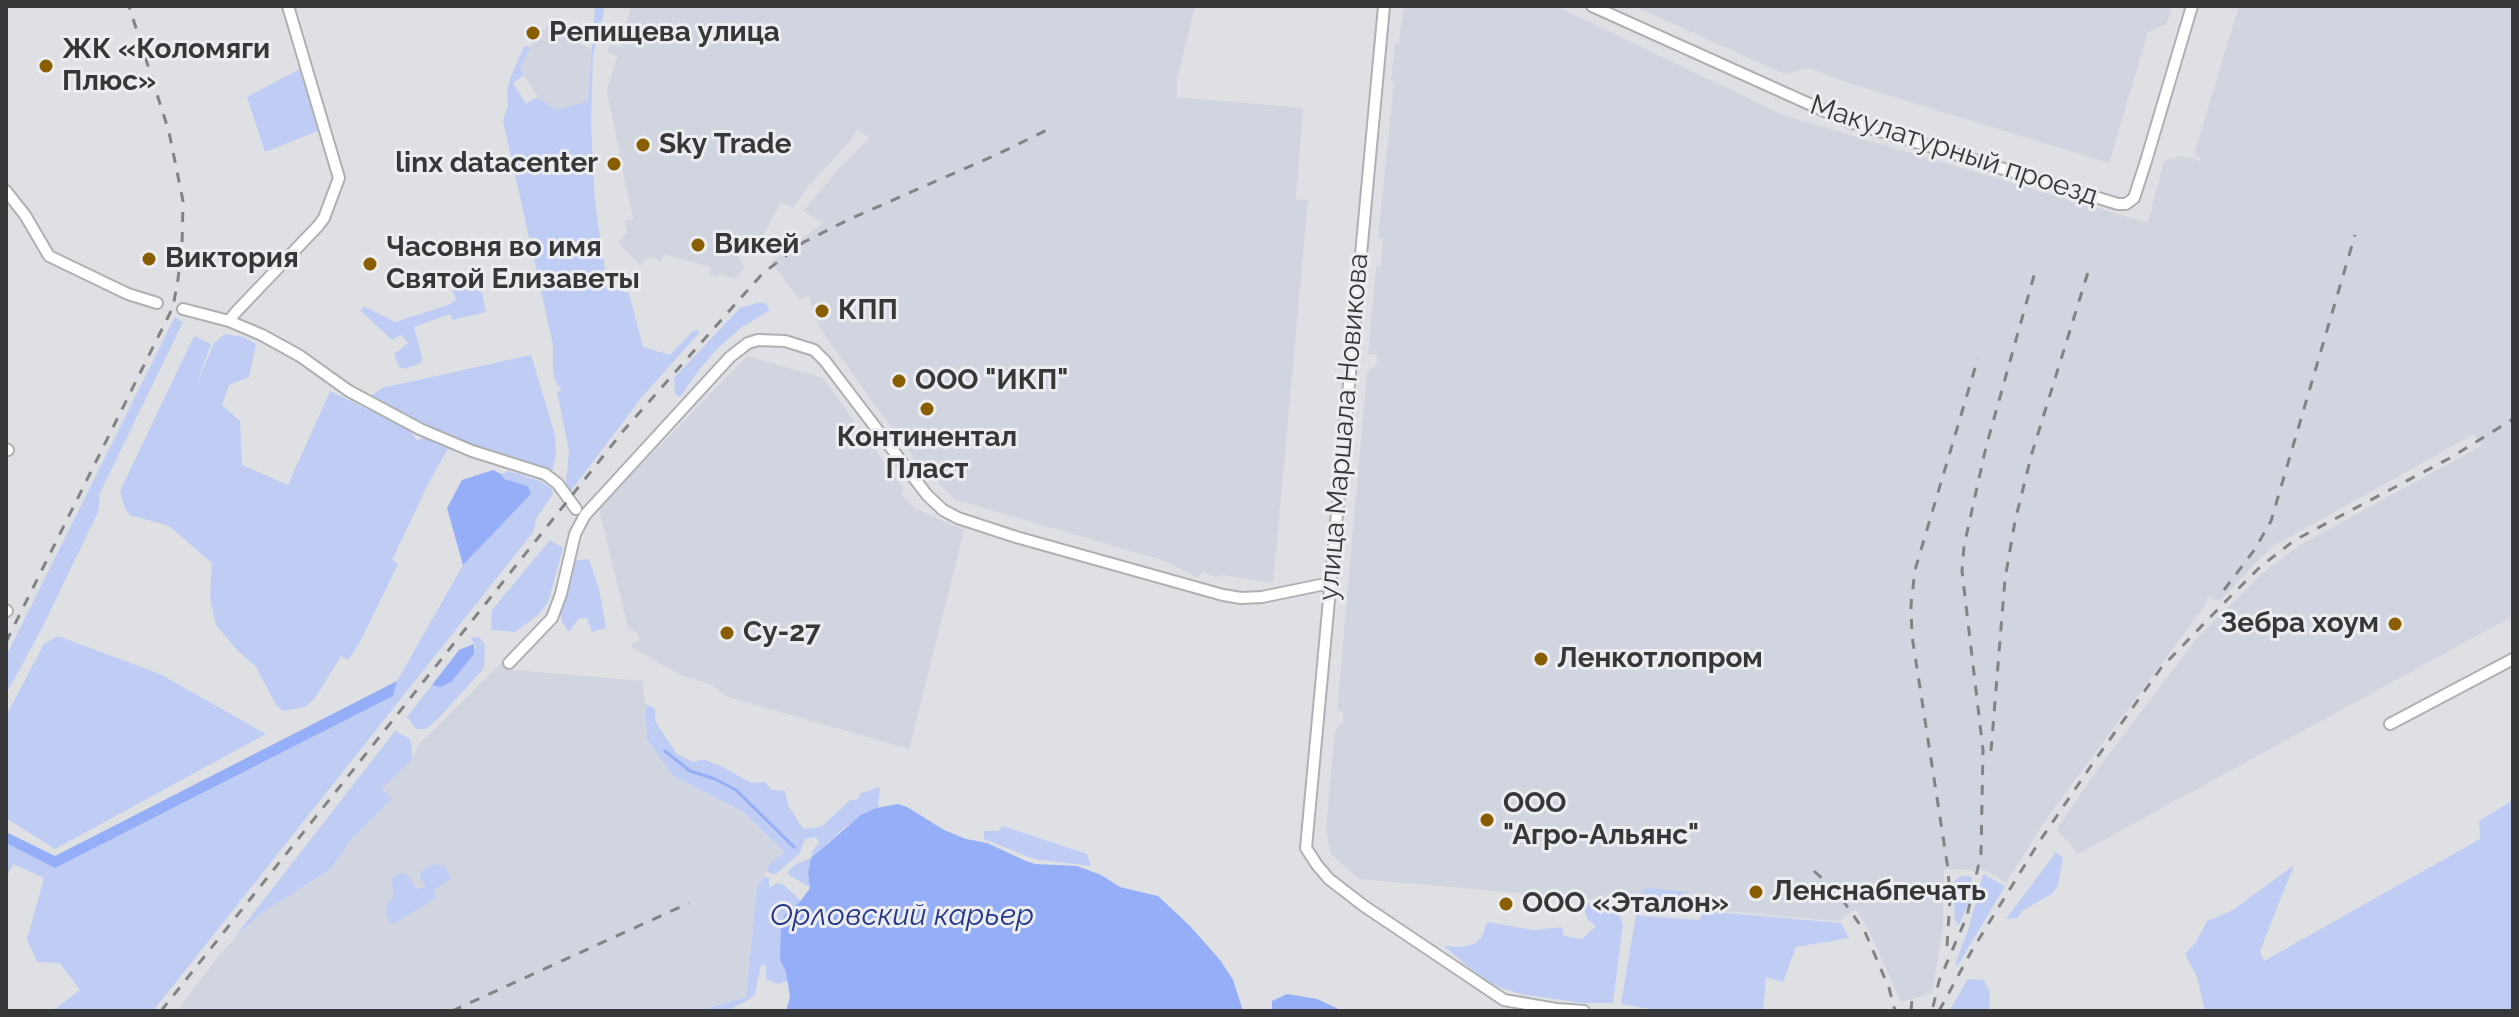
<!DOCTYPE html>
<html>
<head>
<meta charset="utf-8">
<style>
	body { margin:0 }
	#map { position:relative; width:2519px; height:1017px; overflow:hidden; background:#dfe0e3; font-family:Raleway,sans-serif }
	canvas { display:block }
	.frame { position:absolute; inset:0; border:8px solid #363738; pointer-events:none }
</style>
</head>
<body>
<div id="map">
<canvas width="2519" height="1017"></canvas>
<div class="frame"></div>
</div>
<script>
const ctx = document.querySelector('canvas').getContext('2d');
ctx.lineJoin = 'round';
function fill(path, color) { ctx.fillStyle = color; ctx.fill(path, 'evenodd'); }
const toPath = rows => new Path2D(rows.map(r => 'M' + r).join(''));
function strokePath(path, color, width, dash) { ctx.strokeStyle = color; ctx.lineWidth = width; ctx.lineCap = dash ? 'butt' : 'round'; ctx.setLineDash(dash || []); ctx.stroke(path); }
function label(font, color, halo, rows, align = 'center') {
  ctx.font = font + ' Raleway,sans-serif'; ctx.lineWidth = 6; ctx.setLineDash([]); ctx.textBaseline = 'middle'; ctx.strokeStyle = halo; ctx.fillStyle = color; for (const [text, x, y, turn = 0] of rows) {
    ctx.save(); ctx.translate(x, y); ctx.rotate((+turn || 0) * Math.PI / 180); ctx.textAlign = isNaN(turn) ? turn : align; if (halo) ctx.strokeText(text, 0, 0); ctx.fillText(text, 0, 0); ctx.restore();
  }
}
const built = toPath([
	[631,6,1195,6,1177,79,1177,97,1303,108,1296,199,1308,200,1273,583,1222,575,1220,578,1202,572,1198,578,1162,560,956,500,935,480,920,462,917,463,826,337,818,324,809,296,799,299,771,262,823,223,803,211,841,166,870,138,857,129,851,140,810,184,793,208,781,202,756,249,750,242,743,246,738,256,744,268,736,279,719,274,717,277,709,275,710,267,664,254,661,261,649,257,640,265,618,242,627,233,625,221,633,218,621,163,609,165,607,157,620,154,607,91,617,56,607,52,610,45,620,47],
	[1404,6,1556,6,1783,115,2148,223,2164,161,2183,156,2200,161,2200,157,2194,154,2239,6,2513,6,2513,616,2078,854,2057,829,2100,766,2198,637,2264,572,2298,546,2481,446,2474,434,2270,548,2219,602,2208,595,2206,604,2047,818,2006,883,1988,871,1944,869,1943,927,1932,993,1901,1002,1868,929,1856,909,1839,921,1359,879,1331,854,1326,829,1335,730,1343,722,1343,712,1337,711,1367,372,1376,366,1377,362,1377,354,1368,354,1376,267,1381,266,1383,239,1378,238,1394,82,1391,80,1394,54,1395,43,1399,43],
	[1634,6,2172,6,2167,24,2148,32,2109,163,1848,83,1809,68,1784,74],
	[539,28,592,49,588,101,556,110,538,97,520,69],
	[747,356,823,378,904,490,901,493,908,502,916,509,964,530,909,749,728,697,710,684,682,676,632,647,634,642,639,642,639,634,628,628,599,508],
	[505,659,515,670,643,681,647,739,673,776,743,813,784,853,770,864,757,887,746,998,695,1011,177,1011,224,949,265,911,331,869,350,841,391,800,380,789,412,759,419,744]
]);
const green = toPath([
	[595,6,604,6,604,11,593,55,591,124,595,202,605,269,598,276,590,279,590,282,629,293,643,347,670,355,693,331,698,330,699,333,642,397,570,492,566,483,569,451,557,392,562,390,557,384,553,374,553,345,503,121,508,105,507,90,511,76,524,47,527,46,530,48,520,69,524,75,513,83,526,104,538,97,556,110,588,101],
	[554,17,581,37,580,45,547,31,546,28],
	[300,69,318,131,265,152,247,97],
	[460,275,462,283,479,280,486,312,452,320,450,314,414,327,422,357,421,363,405,369,399,367,394,354,408,343,401,335,392,340,361,311,363,306,395,322,448,305,456,300,448,277],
	[757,303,765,303,770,310,742,327,719,347,698,371,680,397,675,394,674,378,740,308],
	[175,317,183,322,100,493,98,512,42,628,6,694,6,656],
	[225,334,243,337,256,344,249,377,229,385,222,405,240,421,242,465,288,485,330,391,410,430,417,441,425,437,449,447,429,482,392,560,398,564,359,644,348,660,341,656,315,698,305,707,283,711,276,705,256,667,237,650,216,625,210,599,212,563,169,526,130,515,125,508,120,491,194,336,211,344,195,388,214,343],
	[531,355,555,435,556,455,552,472,527,462,465,444,371,396,382,388],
	[509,471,540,481,552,489,553,494,536,519,534,531,153,1011,52,1011,80,990,60,963,37,962,27,939,44,878,13,864,6,878,6,843,55,868,393,696,397,681,463,565,531,494,528,486,504,479,501,474],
	[550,540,563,548,548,603,538,615,515,632,491,630,492,610],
	[589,559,599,589,606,628,592,632,587,618,579,618,569,632,562,622,560,612,575,560],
	[58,636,160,674,266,734,55,849,6,818,6,716,44,644],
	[479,637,485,645,484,668,438,719,426,729,416,729,407,717,432,685,441,686,476,647,471,638],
	[645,704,655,709,655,721,677,754,693,762,703,759,723,767,751,783,765,782,772,790,785,791,788,805,803,829,821,827,850,800,857,800,861,793,880,787,878,807,845,827,811,858,808,872,810,887,789,875,788,871,796,864,811,858,812,851,819,843,816,837,805,839,800,853,776,874,771,874,767,871,769,864,784,852,743,812,673,776,647,739],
	[395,731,410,739,413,759,381,789,392,799,350,841,331,869,265,911,234,938],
	[2513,800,2513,1011,2205,1011,2197,977,2185,954,2196,942,2207,921,2233,910,2294,865,2260,951,2264,961,2480,839,2479,821],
	[1003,826,1087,854,1091,866,1034,859,984,839,984,831,998,831],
	[2056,852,2063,858,2058,885,2053,893,2022,911,2018,918,2006,919],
	[434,864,445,866,451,879,434,890,435,899,391,925,386,914,387,904,393,897,392,878,399,873,409,875,416,889,426,887,420,878,421,871],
	[1983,874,2005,886,1958,965,1955,965,1969,927],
	[1961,876,1972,877,1969,901,1959,925,1955,921,1953,882],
	[764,877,769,878,769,888,777,883,784,885,801,901,780,960,786,972,788,981,778,984,766,979,766,965,761,965,755,994,748,1000,733,1008,720,1011,698,1011,746,997,757,887],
	[1647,888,1686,892,1688,896,1686,901,1678,901,1684,904,1684,910,1677,914,1645,907,1642,905,1643,900,1676,901,1641,898,1641,892],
	[1587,903,1614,904,1623,924,1613,1003,1583,1003,1521,994,1498,987,1478,975,1444,946,1462,947,1474,944,1482,937,1487,922,1533,930,1562,927,1564,936,1582,939,1596,926,1588,920,1584,910],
	[1704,911,1841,923,1849,938,1796,947,1783,982,1766,977,1763,1011,1661,1011,1621,1004,1636,914,1643,916,1699,920],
	[1968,979,1984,980,1990,992,1989,1011,1949,1011]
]);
const water = toPath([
	[493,470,501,474,504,479,528,486,531,494,463,565,447,508,462,480],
	[474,644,474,654,452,681,441,687,432,685,459,650],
	[397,681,393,696,55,868,6,843,6,832,55,856],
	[898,804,907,807,944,830,966,839,987,843,1026,861,1035,864,1077,866,1101,875,1120,887,1158,896,1190,926,1220,960,1233,980,1243,1011,786,1011,790,997,786,972,780,960,781,923,785,914,799,903,810,888,808,872,811,858,861,815,876,808],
	[1287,994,1317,999,1343,1011,1272,1011,1272,1001]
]);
const stream = toPath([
	[665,751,690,771,715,779,736,790,794,847]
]);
const minor = toPath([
	[1384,6,1306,848,1317,865,1329,879,1364,906,1504,1000,1556,1009,1584,1011],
	[1592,6,1847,121,2118,204,2126,204,2134,198,2146,161,2192,6],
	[6,191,25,215,49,256,128,294,157,303],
	[183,309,229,321,262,335,300,356,349,391,420,429,472,451,545,474,558,484,576,509],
	[229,321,235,313,318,226,324,218,339,178,288,6],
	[6,449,8,450],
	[6,610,7,611],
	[509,663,552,618,561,594,575,534,585,515,730,357,748,343,758,340,785,341,814,350,825,361,927,495,943,510,958,518,1016,537,1223,595,1241,598,1262,597,1330,583],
	[2390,724,2513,659]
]);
const rail = toPath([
	[2224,590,2255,549,2271,521,2355,235],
	[6,642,167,319,173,307,178,279,182,247,183,201,169,132,129,6],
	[1991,751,2005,579,2015,521,2032,453,2089,269],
	[1814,871,1837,892,1865,932,1889,988,1895,1011],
	[1947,946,1950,899,1948,869,1912,636,1911,605,1915,570,1978,358],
	[1933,1007,1939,981,1967,916,1981,854,1983,750,1962,571,1964,546,1986,447,2035,272],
	[161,1011,624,430,762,274,804,242,852,218,998,154,1053,127],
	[452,1011,689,903],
	[1911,1011,1912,998],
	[1939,1011,1971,952,2039,842,2093,763,2161,668,2222,605,2260,567,2295,540,2450,458,2513,419]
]);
const markers = [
	[533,33,8,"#895e00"],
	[46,66,8,"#895e00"],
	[643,145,8,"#895e00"],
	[614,164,8,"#895e00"],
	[698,245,8,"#895e00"],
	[149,259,8,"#895e00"],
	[370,264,8,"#895e00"],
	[822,311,8,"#895e00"],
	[899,381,8,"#895e00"],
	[927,409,8,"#895e00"],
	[2395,624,8,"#895e00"],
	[727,633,8,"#895e00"],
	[1541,659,8,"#895e00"],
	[1487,820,8,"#895e00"],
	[1756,892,8,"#895e00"],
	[1506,904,8,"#895e00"]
];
const poiNames = [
	["Репищева улица",549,33],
	["ЖК «Коломяги",62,50],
	["Плюс»",62,82],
	["Sky Trade",659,145],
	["linx datacenter",598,164,"right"],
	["Викей",714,245],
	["Часовня во имя",386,248],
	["Святой Елизаветы",386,280],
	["Виктория",165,259],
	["КПП",838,311],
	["ООО \"ИКП\"",915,381],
	["Континентал",927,438,"center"],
	["Пласт",927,470,"center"],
	["Зебра хоум",2379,624,"right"],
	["Су-27",743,633],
	["Ленкотлопром",1557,659],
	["ООО",1503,804],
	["\"Агро-Альянс\"",1503,836],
	["Ленснабпечать",1772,892],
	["ООО «Эталон»",1522,904]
];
const streetNames = [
	["Макулатурный проезд",1954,151,18],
	["улица Маршала Новикова",1344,427,-85]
];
const waterNames = [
	["Орловский карьер",902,916]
];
fill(built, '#d1d5df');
fill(green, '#bfcdf4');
fill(water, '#94aef7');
strokePath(stream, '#94aef7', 3);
strokePath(minor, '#afb0b3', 14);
strokePath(minor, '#fff', 10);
strokePath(rail, '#828385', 3, [10, 10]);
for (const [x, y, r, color] of markers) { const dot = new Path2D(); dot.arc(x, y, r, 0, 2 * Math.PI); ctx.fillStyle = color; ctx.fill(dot); strokePath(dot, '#ecedf0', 3); }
label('bold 28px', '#363738', '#ecedf0', poiNames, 'left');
label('28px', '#363738', '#ecedf0', streetNames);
label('italic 30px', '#233689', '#ecedf0', waterNames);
</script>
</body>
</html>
